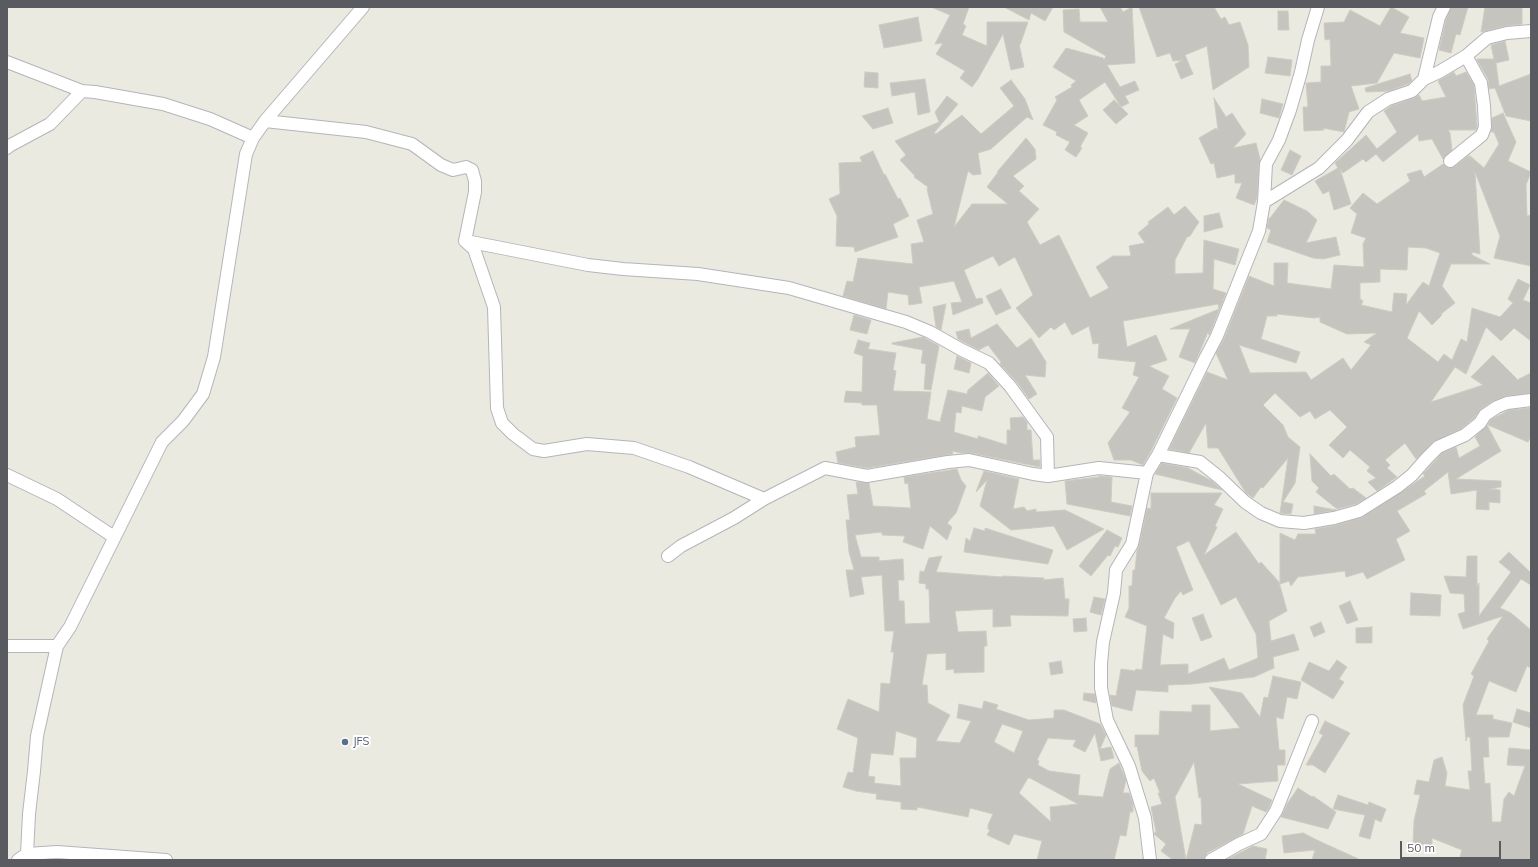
<!DOCTYPE html>
<html>
<head>
<meta charset="utf-8">
<style>
	body { margin:0 }
	#map { position:relative; width:1538px; height:867px; overflow:hidden; background:#eaeae1; font-family:Mulish,sans-serif }
	canvas { display:block }
	.frame { position:absolute; inset:0; border:8px solid #5a5b60; pointer-events:none }
	.scale { position:absolute; left:1400px; top:841px; width:101px; height:18px; box-sizing:border-box; border:2px solid #5a5b60; border-top:0; padding-left:5px; font-size:12px; line-height:14px; white-space:nowrap; color:#5a5b60; -webkit-text-stroke:3px #fff; paint-order:stroke }
</style>
</head>
<body>
<div id="map">
<canvas width="1538" height="867"></canvas>
<div class="frame"></div>
<div class="scale">50 m</div>
</div>
<script>
const ctx = document.querySelector('canvas').getContext('2d');
ctx.lineJoin = 'round';
function fill(path, color) { ctx.fillStyle = color; ctx.fill(path, 'evenodd'); }
const toPath = rows => new Path2D(rows.map(r => 'M' + r).join(''));
function strokePath(path, color, width, dash) { ctx.strokeStyle = color; ctx.lineWidth = width; ctx.lineCap = dash ? 'butt' : 'round'; ctx.setLineDash(dash || []); ctx.stroke(path); }
function label(font, color, halo, rows, align = 'center') {
  ctx.font = font + ' Mulish,sans-serif'; ctx.lineWidth = 4; ctx.setLineDash([]); ctx.textBaseline = 'middle'; ctx.strokeStyle = halo; ctx.fillStyle = color; for (const [text, x, y, turn = 0] of rows) {
    ctx.save(); ctx.translate(x, y); ctx.rotate((+turn || 0) * Math.PI / 180); ctx.textAlign = isNaN(turn) ? turn : align; if (halo) ctx.strokeText(text, 0, 0); ctx.fillText(text, 0, 0); ctx.restore();
  }
}
const building = toPath([
	[931,7,969,7,963,24,966,26,962,35,987,46,987,22,1028,22,1020,45,1019,44,1024,67,1011,70,1003,34,978,79,972,87,960,78,965,71,936,54,943,43,935,44,950,15,931,7],
	[1004,7,1053,7,1045,21,1031,13,1029,20,1004,7],
	[1100,7,1120,7,1123,12,1132,7,1135,63,1107,65,1120,87,1135,81,1139,90,1125,96,1129,103,1121,107,1105,82,1079,100,1088,116,1074,125,1088,133,1080,147,1082,148,1076,157,1065,150,1070,142,1056,135,1057,132,1043,125,1057,100,1055,97,1072,87,1071,85,1076,81,1053,67,1066,48,1103,58,1104,60,1106,56,1064,32,1063,10,1079,9,1080,22,1108,22,1100,7],
	[1139,7,1214,7,1221,19,1225,17,1229,25,1240,22,1248,45,1249,67,1213,90,1207,46,1185,55,1193,74,1181,79,1175,64,1183,60,1173,61,1170,53,1157,57,1139,7],
	[1391,7,1409,17,1400,33,1424,38,1420,58,1394,53,1377,83,1351,86,1359,109,1349,112,1344,132,1323,128,1324,130,1304,131,1303,107,1308,107,1306,83,1321,82,1321,66,1331,66,1330,39,1325,40,1324,23,1344,22,1350,10,1380,26,1391,7],
	[1451,7,1468,7,1460,35,1456,34,1451,53,1439,50,1446,20,1451,7],
	[1485,7,1522,7,1522,24,1505,26,1481,32,1485,7],
	[1278,11,1288,11,1289,30,1278,30,1278,11],
	[918,17,922,41,884,48,879,25,918,17],
	[1505,41,1509,60,1496,63,1499,86,1531,74,1531,121,1506,116,1495,88,1489,89,1488,79,1477,60,1477,59,1494,59,1491,45,1505,41],
	[1268,57,1292,60,1290,76,1265,73,1268,57],
	[865,72,878,73,878,88,864,87,865,72],
	[1454,72,1456,76,1466,72,1474,85,1477,126,1476,130,1448,130,1450,133,1452,150,1443,159,1432,139,1419,141,1418,134,1383,162,1376,154,1366,162,1363,159,1343,173,1340,169,1351,204,1334,210,1329,191,1323,194,1315,181,1338,168,1335,163,1366,135,1377,149,1397,132,1384,111,1391,106,1414,98,1419,95,1422,101,1446,97,1438,81,1454,72],
	[1410,74,1412,81,1408,84,1389,91,1366,92,1365,88,1410,74],
	[925,79,930,112,918,115,915,92,892,96,890,83,925,79],
	[1011,80,1025,99,1033,120,1027,117,991,149,978,153,981,174,973,175,968,171,954,227,972,204,1008,204,987,187,999,171,997,172,1026,138,1035,149,1036,159,1013,176,1024,186,1019,191,1039,209,1027,222,1040,245,1059,235,1090,298,1109,288,1096,267,1113,256,1131,256,1129,246,1145,243,1138,233,1149,224,1148,222,1168,207,1174,215,1185,206,1199,222,1190,236,1187,237,1175,260,1175,274,1203,273,1204,240,1239,249,1235,265,1214,259,1213,289,1226,293,1210,333,1209,335,1208,332,1195,363,1179,357,1190,329,1170,329,1219,309,1218,304,1123,321,1127,347,1156,335,1167,360,1149,366,1169,376,1162,389,1177,398,1151,451,1143,465,1131,460,1114,460,1108,443,1130,412,1122,408,1139,377,1133,375,1136,362,1098,358,1099,343,1093,344,1089,326,1072,335,1065,322,1054,330,1051,327,1039,338,1016,308,1033,295,1015,257,999,266,993,256,964,270,976,299,982,298,983,303,953,315,951,303,962,302,954,281,919,287,922,303,909,305,908,295,888,292,886,309,843,296,847,281,853,282,858,258,913,264,911,244,924,242,917,220,933,214,927,189,928,187,914,177,915,176,900,160,906,155,895,141,939,122,935,112,947,96,958,104,934,133,936,134,962,115,981,134,1014,106,1000,88,1011,80],
	[1214,98,1226,117,1232,113,1246,134,1233,148,1256,143,1260,159,1259,164,1257,198,1254,205,1236,198,1242,183,1235,183,1235,174,1217,178,1214,163,1211,164,1199,138,1216,128,1217,130,1218,130,1214,98],
	[1262,99,1283,104,1279,118,1260,113,1262,99],
	[1114,100,1128,114,1116,124,1103,110,1114,100],
	[888,108,893,123,873,129,862,116,888,108],
	[1503,113,1516,142,1508,161,1531,172,1526,185,1527,216,1531,215,1531,266,1494,258,1500,236,1475,172,1480,254,1472,252,1472,255,1490,264,1451,264,1442,286,1455,303,1441,314,1442,315,1432,325,1419,311,1407,338,1438,362,1444,354,1452,360,1461,339,1467,342,1472,308,1500,317,1513,303,1508,299,1518,279,1530,285,1523,300,1531,303,1531,341,1514,328,1501,341,1486,327,1466,374,1455,367,1431,402,1483,385,1471,377,1493,355,1516,378,1517,380,1531,373,1531,393,1506,396,1493,401,1481,409,1474,418,1461,429,1433,442,1416,459,1405,443,1385,460,1390,465,1387,468,1397,477,1377,491,1368,482,1376,478,1367,471,1370,467,1350,450,1343,458,1329,445,1347,427,1330,410,1315,419,1310,411,1300,417,1275,393,1263,405,1283,425,1288,437,1300,447,1295,483,1283,502,1293,504,1291,514,1280,513,1288,458,1263,488,1261,487,1253,498,1246,493,1218,448,1208,448,1206,423,1189,453,1169,449,1207,372,1228,380,1216,353,1224,339,1249,276,1274,286,1274,263,1288,263,1287,283,1331,289,1334,265,1364,267,1363,244,1366,238,1351,233,1357,214,1350,208,1363,193,1377,204,1410,181,1407,174,1421,170,1424,177,1443,164,1448,168,1454,167,1468,156,1470,159,1469,155,1484,168,1499,144,1494,132,1491,132,1492,118,1503,113],
	[1408,247,1426,248,1440,253,1429,286,1423,282,1406,305,1407,294,1394,293,1392,312,1361,305,1363,301,1360,299,1360,283,1380,282,1380,269,1407,270,1408,247],
	[1277,314,1314,318,1320,317,1320,322,1347,334,1377,333,1364,342,1371,345,1351,370,1343,358,1311,380,1306,372,1250,373,1239,345,1296,363,1300,352,1261,339,1267,316,1277,316,1277,314],
	[1290,150,1301,156,1292,175,1281,170,1290,150],
	[873,151,884,175,885,174,898,199,900,198,909,216,893,224,898,237,855,252,854,247,836,246,837,216,829,199,840,194,839,163,862,162,860,157,873,151],
	[1284,200,1307,211,1317,220,1306,243,1336,237,1340,255,1323,259,1313,258,1267,242,1271,230,1267,228,1269,218,1270,218,1284,200],
	[1219,213,1223,227,1204,232,1204,216,1219,213],
	[1001,289,1011,308,996,315,986,296,1001,289],
	[946,304,941,330,936,327,933,307,946,304],
	[854,315,871,320,867,334,850,330,854,315],
	[997,324,1017,348,1031,338,1046,362,1045,377,1025,375,1037,394,1029,399,1016,381,1000,364,1001,362,988,345,979,350,958,339,956,332,969,329,971,338,997,324],
	[923,337,939,346,931,390,924,389,926,364,921,363,923,350,892,344,892,343,923,337],
	[858,340,870,343,868,349,896,353,893,370,896,371,893,391,931,392,927,419,940,422,948,390,967,394,968,390,988,373,999,386,985,397,982,411,962,406,961,413,956,412,954,432,978,439,978,436,1007,445,1007,430,1011,430,1010,418,1023,417,1027,422,1027,430,1031,430,1033,460,1040,460,1040,467,971,453,961,453,952,451,953,454,867,468,838,463,836,452,856,447,855,437,880,435,877,405,862,405,862,403,844,402,846,391,862,392,863,356,854,353,858,340],
	[957,356,971,363,969,373,954,369,957,356],
	[1531,408,1531,436,1528,442,1488,425,1490,420,1509,410,1531,408],
	[1487,425,1501,451,1456,479,1501,481,1501,487,1490,489,1500,490,1500,503,1489,502,1489,510,1476,509,1477,490,1451,494,1448,472,1424,491,1426,494,1397,511,1410,531,1396,539,1405,560,1367,579,1363,572,1346,577,1345,571,1298,577,1291,586,1289,581,1280,584,1280,533,1295,540,1298,534,1316,534,1315,529,1336,525,1363,517,1425,476,1423,474,1442,453,1456,447,1459,458,1480,446,1475,437,1487,425],
	[1310,454,1331,476,1334,474,1350,489,1353,488,1366,498,1356,504,1337,509,1316,492,1319,488,1312,481,1310,454],
	[1162,463,1188,468,1212,481,1222,490,1155,474,1162,463],
	[957,469,961,480,966,486,956,513,947,523,952,527,947,540,930,526,923,549,903,542,905,536,882,535,882,532,855,535,861,557,879,557,879,561,903,559,904,580,898,580,899,601,904,601,905,624,930,623,929,589,926,589,926,584,919,583,920,571,924,572,929,558,942,556,936,572,1002,577,1003,576,1044,578,1043,580,1063,578,1065,599,1069,599,1068,616,1010,615,1011,626,993,627,993,609,955,611,958,632,986,631,987,646,984,646,984,672,954,673,954,669,946,670,946,653,927,654,922,685,927,685,928,703,950,715,936,741,960,743,971,721,957,718,959,704,982,709,984,701,998,705,996,709,1029,720,1054,718,1054,710,1064,710,1100,724,1106,735,1100,749,1111,747,1114,758,1101,761,1095,733,1085,752,1073,746,1076,740,1048,738,1037,760,1039,761,1038,765,1049,771,1080,775,1078,795,1103,797,1110,769,1119,763,1126,780,1123,793,1129,793,1133,803,1133,812,1130,812,1126,836,1120,835,1114,860,1037,860,1042,841,1014,834,1009,845,987,835,990,830,988,829,988,825,993,814,970,808,968,817,917,807,917,810,901,809,901,802,876,799,877,794,856,791,843,787,848,772,853,773,858,738,837,729,848,699,879,712,881,683,890,684,894,652,891,652,894,631,885,631,882,575,861,577,864,594,850,597,846,570,854,570,849,552,846,520,850,520,847,495,858,494,856,482,869,483,873,506,911,508,908,483,905,484,904,477,957,469],
	[1002,724,1023,731,1014,753,994,742,1002,724],
	[896,731,917,738,916,758,900,758,901,786,874,783,875,777,868,776,871,753,893,755,896,731],
	[1028,778,1030,778,1078,804,1050,807,1051,822,1019,793,1028,778],
	[984,471,1019,479,1013,509,1024,507,1027,511,1036,509,1036,512,1065,510,1104,529,1067,550,1054,526,1011,530,980,506,987,480,976,492,984,471],
	[1099,476,1112,477,1111,502,1132,506,1130,516,1067,504,1065,481,1099,477,1099,476],
	[1151,493,1222,493,1214,505,1223,509,1215,526,1217,527,1204,555,1236,532,1259,564,1261,562,1279,582,1287,611,1269,621,1271,641,1294,634,1299,650,1273,657,1274,668,1254,677,1192,684,1168,685,1168,692,1136,690,1132,711,1112,706,1110,695,1116,696,1121,669,1135,671,1136,669,1142,670,1147,626,1125,617,1129,608,1129,586,1132,586,1133,570,1135,570,1137,551,1139,546,1147,508,1151,509,1151,493],
	[1189,541,1221,605,1236,597,1256,634,1258,658,1229,670,1224,658,1188,674,1188,664,1160,665,1163,634,1173,639,1174,623,1164,618,1175,598,1181,591,1183,595,1193,590,1176,547,1189,541],
	[1314,506,1336,510,1314,514,1314,506],
	[974,528,985,531,985,528,1053,550,1048,564,964,552,966,538,970,541,974,528],
	[1107,530,1122,538,1118,547,1115,546,1110,556,1108,555,1091,576,1079,566,1107,530],
	[1509,552,1531,573,1531,585,1521,579,1500,608,1511,613,1531,630,1531,668,1527,666,1516,692,1489,681,1476,715,1493,715,1493,719,1512,723,1509,737,1488,737,1489,757,1483,757,1485,784,1490,783,1492,822,1501,822,1504,799,1509,792,1514,796,1525,766,1507,765,1509,748,1531,750,1531,860,1459,860,1462,850,1432,838,1432,845,1413,844,1414,821,1420,795,1414,794,1417,780,1429,782,1434,760,1442,757,1447,773,1445,786,1470,790,1468,771,1472,771,1470,737,1467,737,1466,741,1463,705,1474,676,1471,674,1489,641,1487,639,1503,616,1463,629,1458,614,1465,612,1464,594,1450,593,1444,576,1466,577,1467,556,1477,556,1477,586,1479,583,1479,616,1511,572,1499,562,1509,552],
	[1411,593,1441,595,1440,616,1410,615,1411,593],
	[1094,597,1105,599,1101,615,1090,612,1094,597],
	[1350,601,1358,620,1347,624,1339,606,1350,601],
	[1203,614,1212,637,1201,641,1192,618,1203,614],
	[1086,618,1087,631,1074,632,1073,619,1086,618],
	[1321,622,1325,632,1314,637,1310,627,1321,622],
	[1372,627,1372,643,1356,643,1356,628,1372,627],
	[1337,660,1347,667,1339,679,1344,682,1333,699,1301,680,1309,662,1329,671,1337,660],
	[1061,661,1063,673,1051,675,1049,663,1061,661],
	[1273,676,1301,682,1297,699,1287,697,1283,719,1276,717,1279,750,1285,750,1285,765,1277,765,1278,781,1238,784,1272,800,1269,808,1266,812,1252,806,1243,834,1207,853,1204,860,1186,860,1195,824,1202,825,1201,797,1199,798,1194,762,1175,797,1186,860,1173,860,1161,851,1166,844,1154,834,1156,831,1151,807,1162,804,1158,793,1160,793,1154,778,1150,781,1142,771,1137,746,1135,747,1135,735,1159,735,1160,711,1192,712,1192,705,1210,705,1210,731,1240,728,1209,687,1242,693,1260,717,1264,697,1268,698,1273,676],
	[1084,693,1095,694,1096,703,1083,700,1084,693],
	[1517,709,1531,713,1531,728,1513,722,1517,709],
	[1325,721,1350,733,1325,773,1313,765,1306,765,1323,735,1319,733,1325,721],
	[1298,788,1312,797,1313,796,1336,812,1328,829,1281,817,1287,804,1298,788],
	[1338,795,1368,805,1369,802,1386,809,1381,822,1375,819,1370,839,1359,836,1365,815,1333,809,1338,795],
	[1303,833,1321,842,1361,860,1312,860,1315,850,1284,853,1282,836,1303,833],
	[1253,846,1267,849,1265,860,1226,860,1253,846]
]);
const street = toPath([
	[7,62,82,91,95,92,163,104,210,119,253,138],
	[1424,79,1439,17,1444,7],
	[265,121,366,132,412,144,441,165,453,170,466,167,472,170,475,181,475,192,465,241,474,249,494,307,497,408,502,423,513,434,533,449,544,451,587,444,634,448,689,467,764,499],
	[7,148,9,146,50,124,82,91],
	[1450,161,1482,135,1485,127,1484,106,1481,83,1466,56],
	[1264,202,1319,168,1347,140,1368,112,1388,99,1412,91,1424,79,1439,72,1466,56,1487,38,1507,33,1531,31],
	[466,241,588,265,623,269,698,274,789,288,906,322,930,332,962,350,989,363,1010,386,1047,437,1048,476],
	[1158,455,1200,462,1220,478,1245,502,1261,513,1280,521,1304,523,1334,518,1359,511,1397,487,1412,475,1427,458,1438,447,1465,435,1480,423,1485,415,1497,407,1507,403,1531,400],
	[7,475,57,499,114,537],
	[668,556,681,546,734,518,764,499,825,468,867,476,948,462,969,460,1033,474,1048,476,1099,468,1147,473],
	[7,646,57,646],
	[27,854,29,814,34,771,37,736,57,646,70,627,162,442,183,421,203,394,214,357,246,154,253,138,265,121,363,7],
	[18,860,27,854,57,852,166,860],
	[1150,860,1145,818,1129,766,1107,720,1101,688,1101,664,1103,642,1114,593,1116,570,1132,544,1147,473,1158,455,1206,357,1217,336,1259,231,1264,202,1266,164,1279,140,1290,110,1301,72,1308,40,1318,7],
	[1211,860,1239,844,1261,834,1276,811,1312,721]
]);
const markers = [
	[345,742,4,"#5c6f8a"]
];
const serviceNames = [
	["JFS",353,742]
];
fill(building, '#c6c4be');
strokePath(building, '#ceccc1', 1);
strokePath(street, '#b4b5ba', 14);
strokePath(street, '#fff', 12);
for (const [x, y, r, color] of markers) { const dot = new Path2D(); dot.arc(x, y, r, 0, 2 * Math.PI); ctx.fillStyle = color; ctx.fill(dot); strokePath(dot, '#fff', 1.5); }
label('11px', '#4e5e75', '#fff', serviceNames, 'left');
</script>
</body>
</html>
